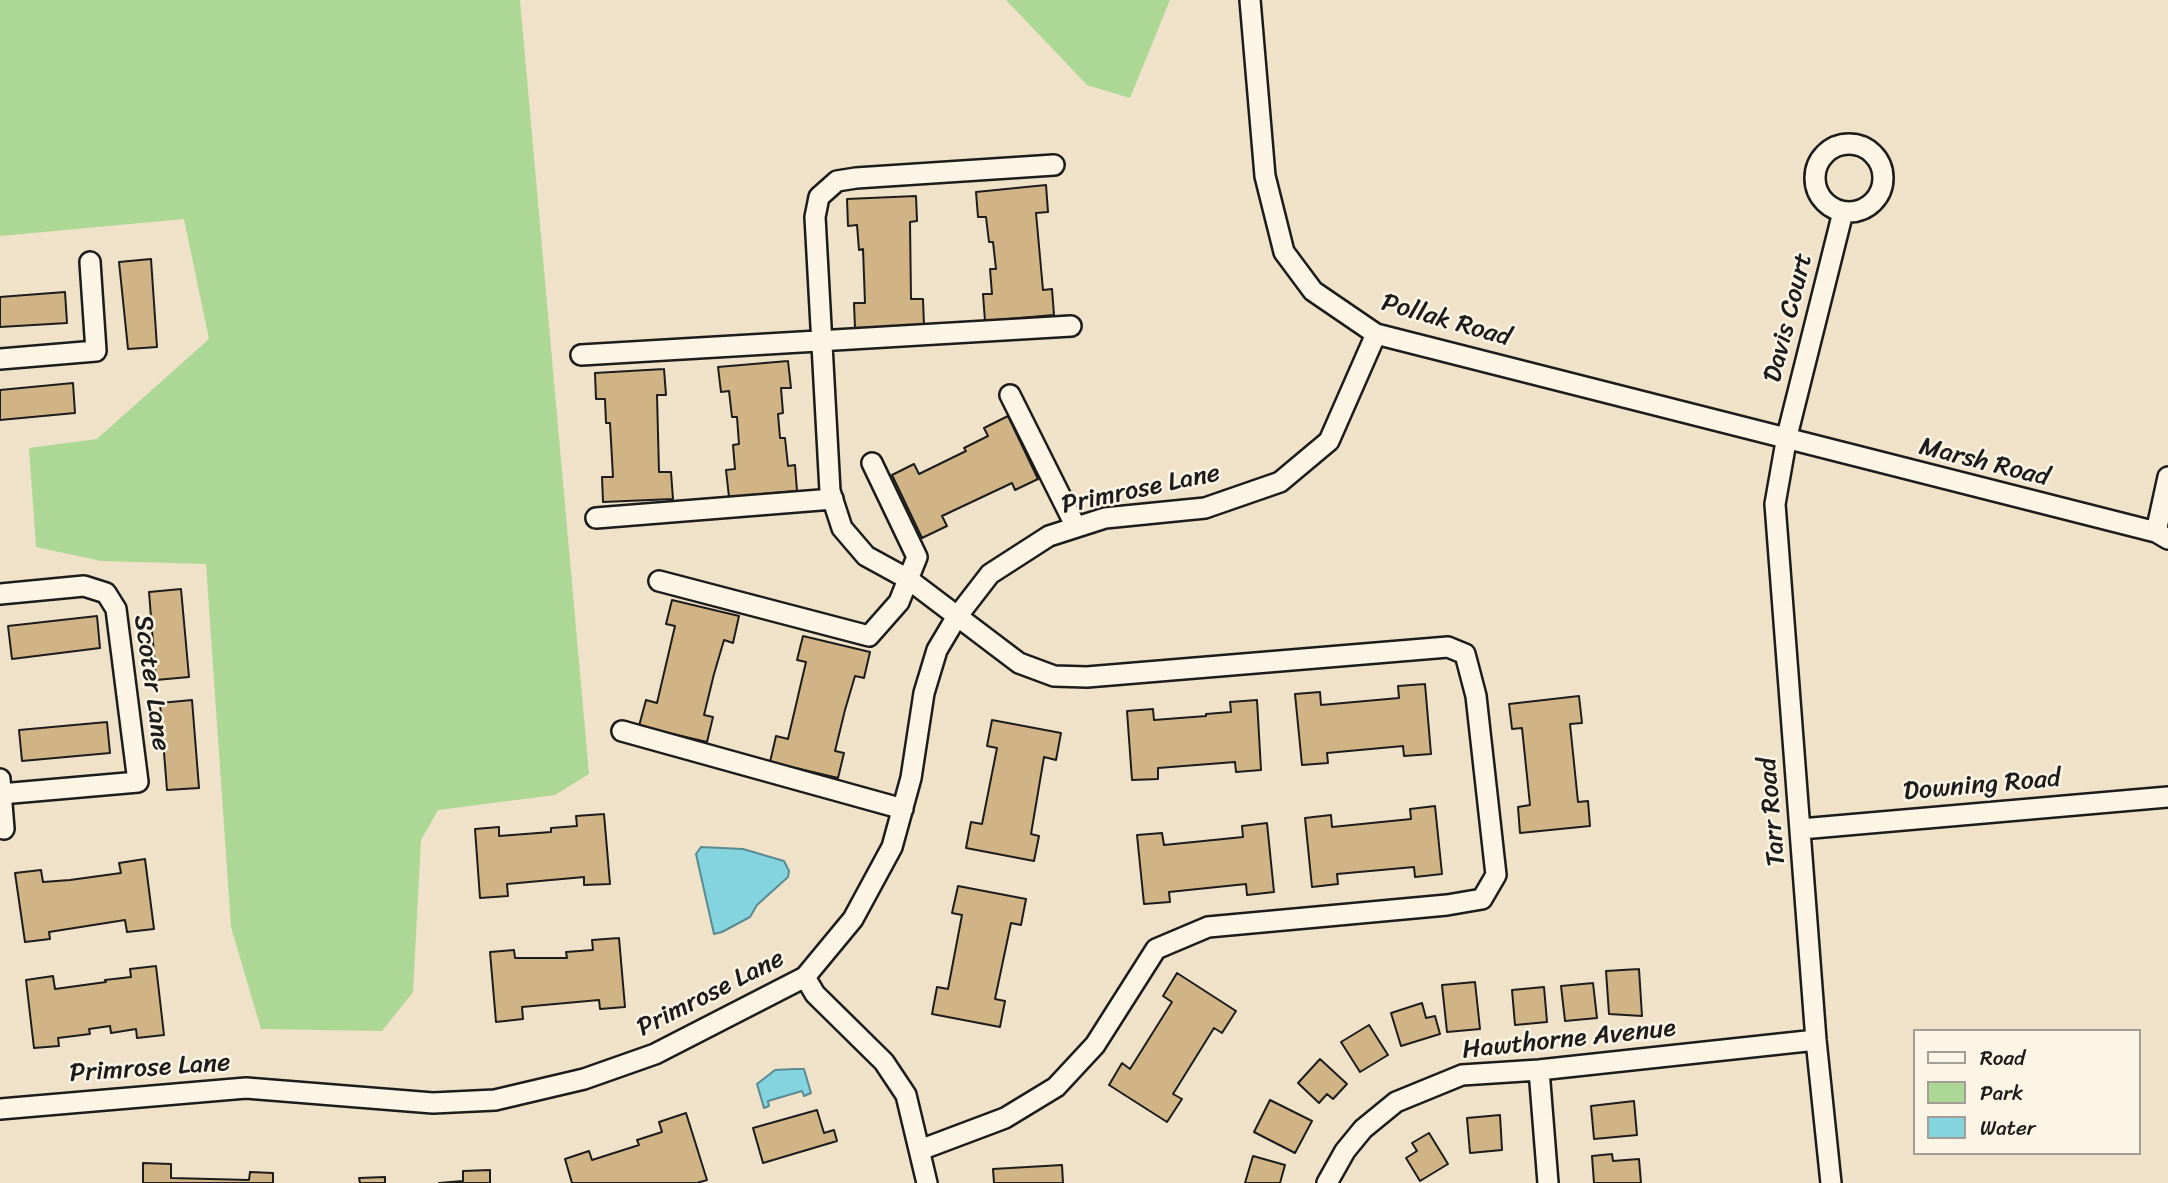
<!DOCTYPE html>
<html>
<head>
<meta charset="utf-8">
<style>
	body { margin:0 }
	#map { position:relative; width:2168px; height:1183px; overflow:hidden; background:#efe2c8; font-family:Sriracha,sans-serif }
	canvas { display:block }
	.legend { position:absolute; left:1913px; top:1029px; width:228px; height:126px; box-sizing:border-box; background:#fcf5e5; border:2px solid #a29e95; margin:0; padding:9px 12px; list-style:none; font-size:21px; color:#1c1c1c }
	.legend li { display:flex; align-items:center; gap:14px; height:35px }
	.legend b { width:35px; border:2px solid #a29e95 }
</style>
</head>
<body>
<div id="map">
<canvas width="2168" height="1183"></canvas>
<ul class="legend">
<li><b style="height:9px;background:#fcf5e5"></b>Road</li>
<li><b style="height:19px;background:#acd795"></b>Park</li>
<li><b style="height:19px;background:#84d4e0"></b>Water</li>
</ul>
</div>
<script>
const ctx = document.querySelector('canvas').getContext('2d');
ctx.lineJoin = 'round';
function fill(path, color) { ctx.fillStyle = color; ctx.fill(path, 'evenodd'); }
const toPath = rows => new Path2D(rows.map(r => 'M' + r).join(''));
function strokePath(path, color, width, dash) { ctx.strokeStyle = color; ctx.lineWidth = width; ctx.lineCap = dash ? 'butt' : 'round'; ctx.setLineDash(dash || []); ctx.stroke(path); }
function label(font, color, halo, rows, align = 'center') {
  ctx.font = font + ' Sriracha,sans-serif'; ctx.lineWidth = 5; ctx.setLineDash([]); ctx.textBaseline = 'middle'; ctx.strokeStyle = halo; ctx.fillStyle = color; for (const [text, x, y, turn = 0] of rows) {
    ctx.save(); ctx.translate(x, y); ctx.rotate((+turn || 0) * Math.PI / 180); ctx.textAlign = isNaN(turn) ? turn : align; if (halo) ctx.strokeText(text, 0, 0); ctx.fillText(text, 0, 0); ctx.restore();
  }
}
const green = toPath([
	[0,0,520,0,589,774,555,795,438,810,421,840,413,992,382,1031,261,1029,231,927,206,564,101,561,36,547,29,448,97,439,209,339,184,219,0,236],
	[1006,0,1170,0,1130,98,1087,85]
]);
const water = toPath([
	[701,847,743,849,784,861,789,871,788,877,757,905,750,917,722,932,714,934,696,854,701,847],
	[795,1069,804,1069,811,1093,804,1096,802,1091,768,1101,769,1106,764,1108,757,1084,775,1070,795,1069]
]);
const building = toPath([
	[1046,185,1048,212,1036,213,1043,290,1052,289,1054,315,985,321,983,294,992,294,990,269,996,269,993,242,989,242,986,217,978,217,976,192,1046,185],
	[916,196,917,221,910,222,911,299,923,299,924,326,855,328,854,303,865,303,863,249,859,250,857,225,848,226,847,199,916,196],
	[151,259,157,347,128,349,119,262,151,259],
	[65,292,67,323,0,327,0,297,65,292],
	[788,361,791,388,781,388,783,413,778,414,780,438,785,438,788,466,795,465,797,491,729,497,726,470,735,469,733,445,739,444,737,417,732,417,729,391,721,392,718,367,788,361],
	[664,369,666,395,657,395,659,472,671,472,673,499,603,502,602,477,613,477,610,423,606,423,605,399,596,399,595,373,664,369],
	[73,383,75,413,0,420,0,390,73,383],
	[1008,416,1038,479,1015,490,1012,483,942,516,947,526,922,538,892,475,914,464,919,474,966,451,964,448,988,436,984,428,1008,416],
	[181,589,189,677,156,680,149,592,181,589],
	[672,600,739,616,733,643,724,640,714,674,704,715,713,717,707,742,639,726,646,700,657,703,675,626,666,624,672,600],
	[97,616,100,648,12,659,8,626,97,616],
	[803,636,870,652,864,678,855,676,845,710,835,751,844,753,838,778,770,762,776,736,788,739,806,662,797,660,803,636],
	[1425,684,1431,754,1404,756,1403,746,1327,753,1328,763,1302,765,1295,694,1320,692,1321,705,1399,698,1398,686,1425,684],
	[1579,696,1582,723,1570,724,1578,802,1588,801,1590,826,1520,833,1518,807,1530,805,1522,728,1512,729,1509,704,1579,696],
	[192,700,199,788,167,790,160,703,192,700],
	[1257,700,1261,770,1236,772,1235,762,1158,768,1158,779,1132,780,1127,711,1153,709,1154,720,1206,716,1206,714,1231,712,1230,702,1257,700],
	[992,720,1061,733,1056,760,1044,757,1031,834,1039,836,1034,861,966,848,971,822,982,824,997,748,987,746,992,720],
	[107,722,110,753,22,761,19,730,107,722],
	[1435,806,1442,874,1415,877,1414,867,1337,874,1338,884,1312,887,1305,818,1331,815,1332,827,1411,819,1410,809,1435,806],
	[604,814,610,884,584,885,584,877,507,884,508,896,480,898,475,829,499,827,499,836,551,832,551,828,577,826,576,816,604,814],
	[1267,823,1274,892,1247,895,1246,884,1169,892,1170,902,1144,904,1137,835,1162,833,1164,845,1243,837,1242,826,1267,823],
	[145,859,154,929,127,932,125,920,49,932,50,939,25,942,15,873,41,870,43,882,70,880,121,873,119,863,145,859],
	[958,886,1026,899,1021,925,1011,923,995,999,1005,1001,1000,1027,932,1014,937,987,948,989,962,915,952,913,958,886],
	[619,938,625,1007,600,1009,599,1000,522,1007,523,1019,496,1022,490,952,514,950,515,958,567,958,566,952,593,950,592,940,619,938],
	[156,966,164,1035,137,1038,136,1029,111,1033,110,1026,89,1029,90,1034,58,1038,59,1046,34,1048,26,980,53,976,55,989,106,982,105,980,131,977,130,969,156,966],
	[1639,969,1642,1016,1609,1014,1606,971,1639,969],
	[1177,973,1236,1011,1222,1033,1214,1028,1173,1094,1182,1099,1167,1122,1109,1085,1122,1063,1130,1069,1172,1002,1163,996,1177,973],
	[1475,982,1480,1029,1447,1032,1442,985,1475,982],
	[1593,983,1597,1018,1565,1021,1561,986,1593,983],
	[1544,987,1547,1022,1515,1025,1512,990,1544,987],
	[1422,1003,1426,1018,1435,1016,1440,1034,1401,1046,1391,1013,1422,1003],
	[1369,1025,1388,1055,1360,1072,1341,1042,1369,1025],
	[1320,1059,1347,1084,1333,1099,1327,1094,1319,1103,1298,1083,1320,1059],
	[1270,1100,1312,1121,1295,1153,1254,1132,1270,1100],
	[1634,1101,1637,1135,1594,1139,1591,1106,1634,1101],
	[817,1110,824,1133,834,1130,837,1141,763,1163,753,1128,817,1110],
	[686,1113,707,1180,697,1183,572,1183,565,1159,589,1151,592,1160,639,1145,637,1140,662,1132,659,1122,686,1113],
	[1500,1115,1502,1150,1470,1153,1467,1118,1500,1115],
	[1429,1133,1448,1164,1420,1181,1406,1158,1417,1151,1412,1143,1429,1133],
	[1612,1154,1613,1161,1639,1159,1641,1183,1594,1183,1592,1156,1612,1154],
	[1253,1156,1285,1165,1280,1183,1245,1183,1253,1156],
	[143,1163,171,1164,171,1178,249,1180,250,1172,273,1173,273,1183,143,1183,143,1163],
	[1062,1165,1063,1183,994,1183,993,1169,1062,1165],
	[490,1170,490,1183,439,1183,463,1181,463,1171,490,1170],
	[385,1177,385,1183,360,1183,359,1178,385,1177]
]);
const minor = toPath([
	[1250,0,1265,176,1284,252,1313,291,1376,334,2156,532,2168,539],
	'1815 178a34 34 0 1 1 68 0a34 34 0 1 1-68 0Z',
	[581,355,1071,326],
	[0,359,96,351,90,262],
	[1010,395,1076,527],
	[596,518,833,499],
	[2156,532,2168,477],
	[659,581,869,636,899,602,917,557,872,463],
	[0,594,84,586,106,593,116,609,138,782,1,794],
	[622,731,903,809],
	[0,779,4,829],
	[1801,829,2168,797],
	[805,977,815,994,884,1062,906,1095,927,1183],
	[1539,1070,1548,1183],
	[0,1109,246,1088,433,1103,495,1100,584,1079,655,1054,805,977,853,919,892,847,911,778,924,693,937,650,956,618,990,574,1049,536,1105,518,1205,508,1280,482,1329,441,1376,334],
	[920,1150,1005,1118,1056,1087,1095,1045,1156,949,1208,927,1447,905,1482,899,1496,875,1476,696,1465,654,1448,647,1087,677,1054,676,1019,663,908,579,866,556,842,528,830,491,815,217,819,197,837,181,856,178,1054,165],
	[1327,1183,1345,1151,1363,1129,1396,1102,1462,1075,1539,1070,1816,1040],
	[1831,1183,1816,1040,1775,504,1787,436,1843,212]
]);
const streetNames = [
	["Davis Court",1789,318,-76],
	["Pollak Road",1446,321,16],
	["Marsh Road",1984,463,14],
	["Primrose Lane",1141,490,-12],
	["Scoter Lane",151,683,82],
	["Downing Road",1982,786,-5],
	["Tarr Road",1773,812,-95],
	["Primrose Lane",711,994,-27],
	["Hawthorne Avenue",1569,1040,-6],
	["Primrose Lane",150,1069,-4]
];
fill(green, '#acd795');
fill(water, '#84d4e0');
strokePath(water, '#5a8a92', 2);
fill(building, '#d0b485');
strokePath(building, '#1c1c1c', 2);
strokePath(minor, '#1c1c1c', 24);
strokePath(minor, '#fcf5e5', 19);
label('26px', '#1c1c1c', '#fcf5e5', streetNames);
</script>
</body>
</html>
